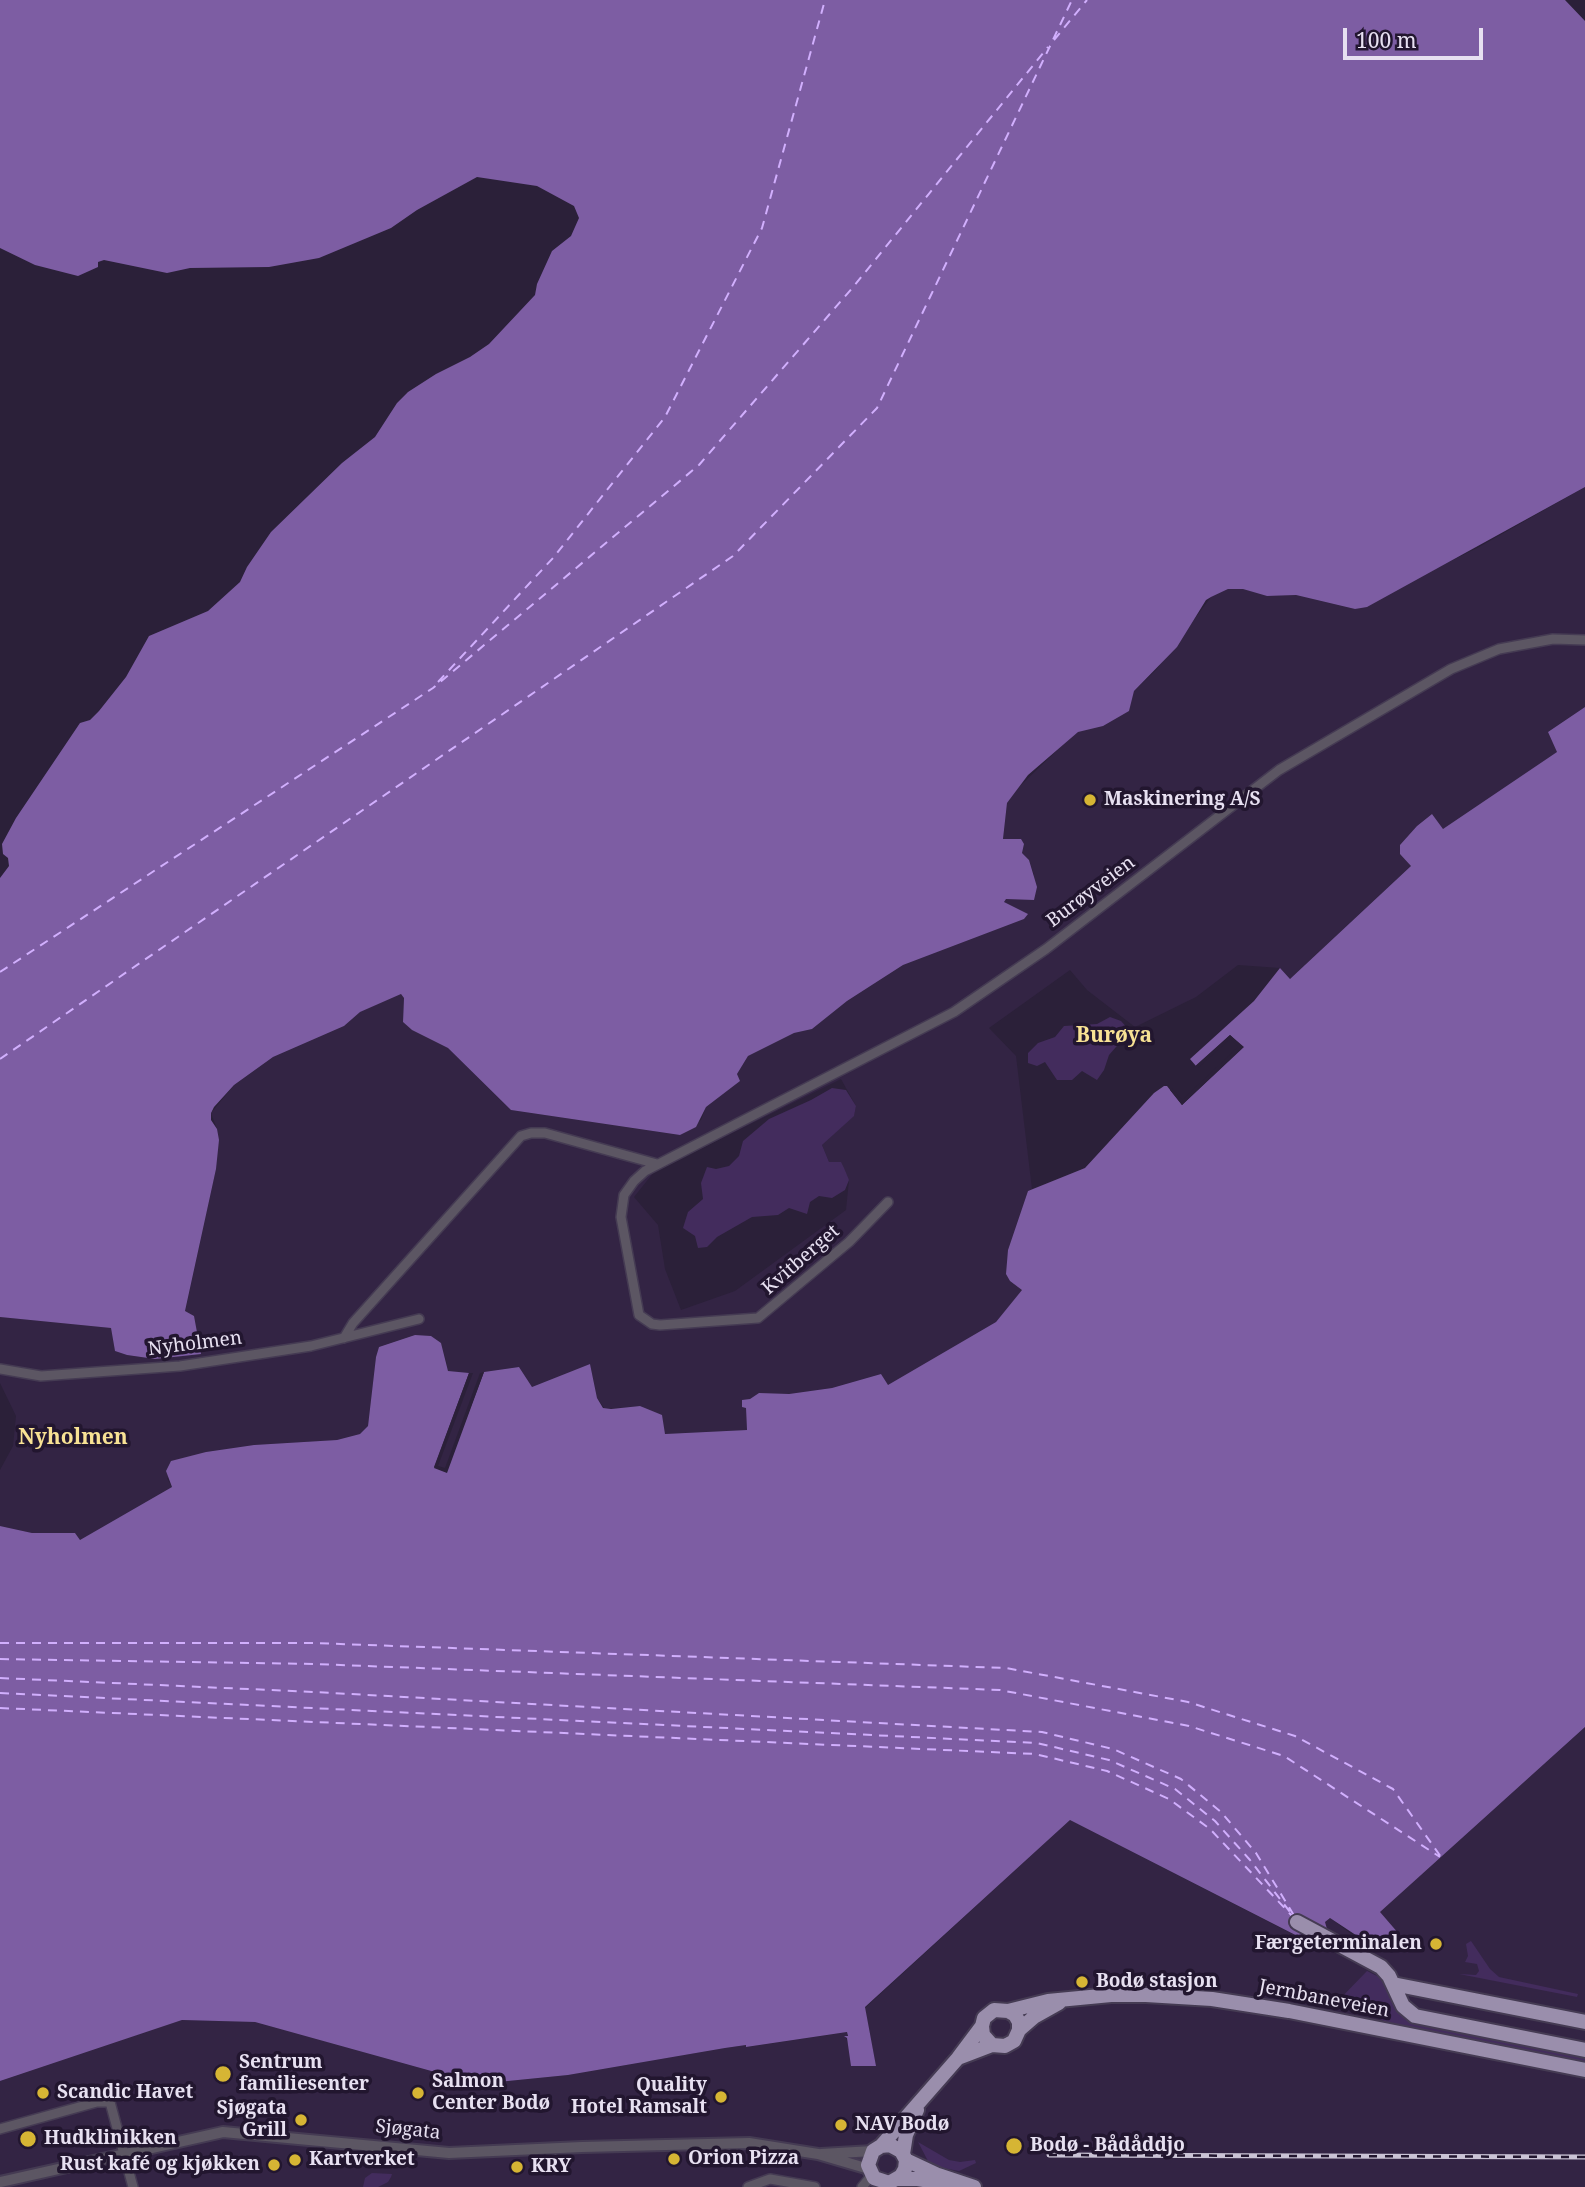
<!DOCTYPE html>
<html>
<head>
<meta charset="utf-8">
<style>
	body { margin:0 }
	#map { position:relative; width:1585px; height:2187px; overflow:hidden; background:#2b2039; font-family:"Noto Serif",serif }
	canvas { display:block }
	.scale { position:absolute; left:1343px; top:28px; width:140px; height:32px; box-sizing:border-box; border:4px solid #e7e0f1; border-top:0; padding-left:9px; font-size:21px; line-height:24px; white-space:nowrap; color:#e7e0f1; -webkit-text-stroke:5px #22162f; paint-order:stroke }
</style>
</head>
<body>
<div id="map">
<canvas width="1585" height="2187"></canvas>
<div class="scale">100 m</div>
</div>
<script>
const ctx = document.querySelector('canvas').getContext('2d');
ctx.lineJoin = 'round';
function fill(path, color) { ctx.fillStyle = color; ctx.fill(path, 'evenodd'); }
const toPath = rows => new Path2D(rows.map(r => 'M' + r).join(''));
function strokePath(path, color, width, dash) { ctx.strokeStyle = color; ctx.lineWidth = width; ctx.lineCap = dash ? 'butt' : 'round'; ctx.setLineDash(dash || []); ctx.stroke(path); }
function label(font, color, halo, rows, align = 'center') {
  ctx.font = font + ' "Noto Serif",serif'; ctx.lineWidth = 7; ctx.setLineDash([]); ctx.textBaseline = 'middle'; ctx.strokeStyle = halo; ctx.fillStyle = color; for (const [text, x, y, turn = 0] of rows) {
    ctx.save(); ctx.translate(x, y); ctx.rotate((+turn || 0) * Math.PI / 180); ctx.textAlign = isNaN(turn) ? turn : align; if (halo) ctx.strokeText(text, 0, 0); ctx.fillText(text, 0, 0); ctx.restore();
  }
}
const built = toPath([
	[1585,487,1585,707,1548,732,1558,752,1443,830,1432,814,1417,826,1400,846,1411,866,1290,979,1280,968,1238,965,1196,997,1135,1027,1087,990,1070,970,989,1028,1016,1056,1032,1189,1028,1191,1008,1250,1010,1281,1023,1289,996,1322,888,1386,881,1374,832,1388,789,1394,759,1394,750,1399,746,1407,747,1430,665,1434,641,1406,605,1409,597,1398,590,1364,532,1387,519,1367,485,1372,447,1473,434,1468,448,1371,446,1361,441,1343,415,1335,379,1347,376,1357,368,1426,360,1434,337,1440,254,1445,206,1452,167,1478,172,1487,80,1540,75,1533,32,1533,0,1526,0,1470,13,1446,16,1416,0,1383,0,1317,111,1328,115,1351,127,1355,155,1359,185,1312,216,1169,217,1129,211,1113,234,1085,273,1057,344,1026,359,1012,401,994,404,998,403,1022,412,1030,448,1048,511,1110,680,1135,701,1120,706,1107,739,1081,737,1074,748,1056,794,1033,812,1029,847,1001,903,965,1024,919,1027,914,1004,903,1005,899,1034,875,1029,860,1022,853,1024,844,1003,840,1007,803,1021,785,1076,732,1129,711,1134,691,1156,670,1211,597,1228,589,1244,589,1267,596,1296,595,1355,609,1479,547],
	[841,1079,856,1106,854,1115,822,1145,829,1162,849,1180,846,1210,735,1291,681,1310,665,1269,658,1225,634,1197,654,1172],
	[1585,1727,1585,2187,0,2187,0,2081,182,2020,255,2022,478,2084,568,2075,725,2048,746,2045,747,2047,848,2032,846,2038,855,2065,876,2066,865,2008,1070,1820,1314,1945,1326,1928,1325,1922,1330,1918,1358,1939,1380,1912]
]);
const green = toPath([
	[1110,1017,1121,1021,1130,1031,1109,1055,1104,1070,1097,1080,1082,1071,1072,1080,1057,1080,1045,1062,1037,1066,1028,1063,1028,1053,1038,1043,1055,1037,1064,1026,1097,1024],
	[832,1088,846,1090,856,1106,854,1116,822,1145,829,1162,841,1162,844,1168,849,1180,845,1190,832,1198,819,1196,810,1202,807,1214,789,1208,778,1215,752,1217,717,1237,707,1247,698,1248,695,1236,683,1228,688,1212,703,1199,701,1183,707,1167,716,1169,729,1166,739,1156,743,1141,769,1119,811,1100],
	[1471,1941,1490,1969,1499,1977,1578,1994,1577,1997,1459,1974,1476,1975,1479,1971,1477,1964,1465,1962,1468,1956,1466,1944],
	[1367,1971,1381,1978,1394,2005,1396,2004,1416,2023,1585,2055,1585,2062,1400,2027,1382,2020,1374,2011,1337,2002],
	[918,2142,949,2160,960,2162,975,2160,976,2163,959,2171,943,2168,928,2161],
	[372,2173,392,2174,391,2177,388,2182,378,2187,363,2187,365,2178]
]);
const water = toPath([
	[0,0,1565,0,1585,21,1585,487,1367,607,1355,609,1296,595,1267,596,1243,589,1228,589,1211,597,1206,600,1177,647,1134,691,1129,711,1103,726,1078,732,1028,775,1007,803,1003,839,1021,839,1024,844,1022,853,1029,860,1037,887,1034,900,1006,899,1004,902,1028,914,1024,919,903,965,847,1001,812,1029,794,1033,748,1056,737,1074,740,1081,706,1107,696,1127,680,1135,511,1110,448,1048,412,1030,403,1022,404,998,401,994,360,1012,344,1026,273,1057,234,1085,214,1107,211,1113,211,1120,217,1129,219,1140,216,1169,185,1311,194,1316,201,1354,155,1359,127,1355,115,1351,111,1328,0,1317,0,878,9,866,8,858,3,854,2,844,16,818,80,723,90,720,99,711,126,677,149,636,208,611,240,582,247,567,271,532,342,463,375,437,397,403,408,392,436,374,470,357,489,344,535,295,537,284,552,251,571,236,579,218,574,206,537,186,477,177,417,210,391,228,319,258,269,267,190,268,167,273,104,260,98,262,98,267,78,276,35,265,0,248],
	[1585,707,1585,1727,1380,1912,1399,1934,1380,1951,1330,1918,1325,1922,1327,1929,1321,1940,1315,1945,1070,1820,865,2007,876,2066,851,2066,847,2038,844,2036,848,2036,847,2032,746,2047,746,2045,725,2048,568,2075,478,2084,255,2022,182,2020,0,2081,0,1526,32,1533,75,1533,80,1540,172,1487,166,1471,171,1461,206,1452,254,1445,337,1440,360,1434,368,1426,376,1357,379,1347,415,1335,431,1336,441,1343,448,1371,469,1373,434,1467,446,1472,484,1372,519,1367,532,1387,590,1364,597,1398,603,1408,611,1409,640,1406,662,1415,665,1434,747,1430,746,1408,742,1407,742,1400,750,1399,759,1393,789,1394,832,1388,881,1374,888,1385,996,1322,1022,1290,1010,1281,1006,1274,1008,1250,1028,1191,1085,1168,1154,1093,1164,1086,1167,1086,1182,1105,1243,1047,1230,1035,1196,1066,1190,1059,1254,1001,1280,968,1290,979,1411,866,1400,854,1400,845,1417,826,1432,814,1443,829,1557,752,1548,732]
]);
const pier = toPath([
	[1230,1035,1244,1047,1182,1105,1170,1090,1172,1088,1182,1100,1238,1047,1230,1039,1198,1068,1193,1068],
	[484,1372,447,1473,434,1468,469,1373,473,1373,438,1466,445,1468,480,1373]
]);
const ferry = toPath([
	[1054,40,1087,0],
	[438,682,553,558,665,417,762,228,825,0],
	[0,972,433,688,699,465,854,286,1048,47],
	[0,1059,733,556,877,408,1072,0],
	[0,1643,313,1643,1006,1668,1188,1702,1295,1736,1393,1789,1441,1857],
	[0,1659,314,1664,1000,1690,1189,1726,1284,1756,1440,1857],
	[0,1678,315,1692,1042,1732,1113,1749,1181,1779,1221,1812,1256,1853,1295,1917],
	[0,1693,1037,1743,1109,1760,1175,1789,1215,1821,1250,1860,1290,1912],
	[0,1708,1035,1754,1107,1771,1169,1799,1210,1829,1294,1918]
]);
const minor = toPath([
	[888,1202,849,1242,758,1318,660,1325,652,1324,639,1315,621,1217,624,1195,634,1181,645,1171,954,1012,1046,949,1279,770,1451,669,1499,649,1553,639,1585,640],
	[344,1338,353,1323,521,1136,531,1133,545,1133,657,1164],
	[0,1369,41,1376,180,1366,311,1346,419,1319],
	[0,2129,97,2102,110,2102,133,2187],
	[748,2187,770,2179,815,2187],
	[862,2187,872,2175]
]);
const tertiary = toPath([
	[821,2154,873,2151],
	[0,2182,223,2132,449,2153,582,2147,749,2143,818,2154,869,2169]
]);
const trunk = toPath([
	[1297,1922,1381,1967,1389,1976,1403,2006,1415,2016,1585,2050],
	[1393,1984,1585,2022],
	[1008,2011,1048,2001,1111,1995,1146,1995,1212,1999,1289,2011,1585,2070],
	[1019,2030,1034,2017,1059,2003],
	[958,2058,992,2045,1005,2046,1014,2041,1019,2030,1019,2022,1015,2015,1008,2011,994,2010,984,2018,982,2026,983,2035,992,2045],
	[881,2146,958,2058,982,2026],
	[903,2154,906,2135,917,2110],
	[906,2160,905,2169,901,2176,889,2183,874,2178,868,2165,873,2151,881,2146,890,2145,901,2151,906,2160,938,2175,974,2187],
	[898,2179,918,2179,945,2184]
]);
const rail = toPath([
	[1049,2155,1585,2157]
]);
const markers = [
	[1090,800,7,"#d6b534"],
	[1436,1944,7,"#d6b534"],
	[1082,1982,7,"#d6b534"],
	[223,2074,9,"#d6b534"],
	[43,2093,7,"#d6b534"],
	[418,2093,7,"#d6b534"],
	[721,2097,7,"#d6b534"],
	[301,2120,7,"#d6b534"],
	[841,2125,7,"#d6b534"],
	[28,2139,9,"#d6b534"],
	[1014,2146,9,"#d6b534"],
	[674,2159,7,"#d6b534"],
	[295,2160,7,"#d6b534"],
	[274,2165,7,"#d6b534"],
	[517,2167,7,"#d6b534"]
];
const poiNames = [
	["Maskinering A/S",1104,800],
	["Færgeterminalen",1422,1944,"right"],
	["Bodø stasjon",1096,1982],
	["Sentrum",239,2063],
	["familiesenter",239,2085],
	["Salmon",432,2082],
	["Center Bodø",432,2104],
	["Quality",707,2086,"right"],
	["Hotel Ramsalt",707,2108,"right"],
	["Scandic Havet",57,2093],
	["Sjøgata",287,2109,"right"],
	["Grill",287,2131,"right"],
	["NAV Bodø",855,2125],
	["Hudklinikken",44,2139],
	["Bodø - Bådåddjo",1030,2146],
	["Orion Pizza",688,2159],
	["Kartverket",309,2160],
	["Rust kafé og kjøkken",260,2165,"right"],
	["KRY",531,2167]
];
const streetNames = [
	["Burøyveien",1091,892,-37],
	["Kvitberget",801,1260,-41],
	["Nyholmen",195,1344,-7],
	["Jernbaneveien",1324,1999,11],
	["Sjøgata",408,2130,6]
];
const neighbourhoodNames = [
	["Burøya",1114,1036],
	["Nyholmen",73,1438]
];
fill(built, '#332444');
fill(green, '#432c5d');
fill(water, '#7d5da3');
fill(pier, '#2b2039');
strokePath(ferry, '#d1affd', 2, [9, 7]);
strokePath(minor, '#453b53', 12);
strokePath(tertiary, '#453b53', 14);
strokePath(trunk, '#453b53', 18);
strokePath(minor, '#5c5663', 9);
strokePath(tertiary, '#5c5663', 10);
strokePath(trunk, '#9a8eac', 14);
strokePath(rail, '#cac3d5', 5);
strokePath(rail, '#22162f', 2.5, [8]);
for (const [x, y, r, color] of markers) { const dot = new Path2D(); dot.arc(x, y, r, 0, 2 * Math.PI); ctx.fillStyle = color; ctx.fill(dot); strokePath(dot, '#22162f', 2.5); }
label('bold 19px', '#e7e0f1', '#22162f', poiNames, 'left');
label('19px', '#e7e0f1', '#22162f', streetNames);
label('bold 21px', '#f8e294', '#22162f', neighbourhoodNames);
</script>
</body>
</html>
